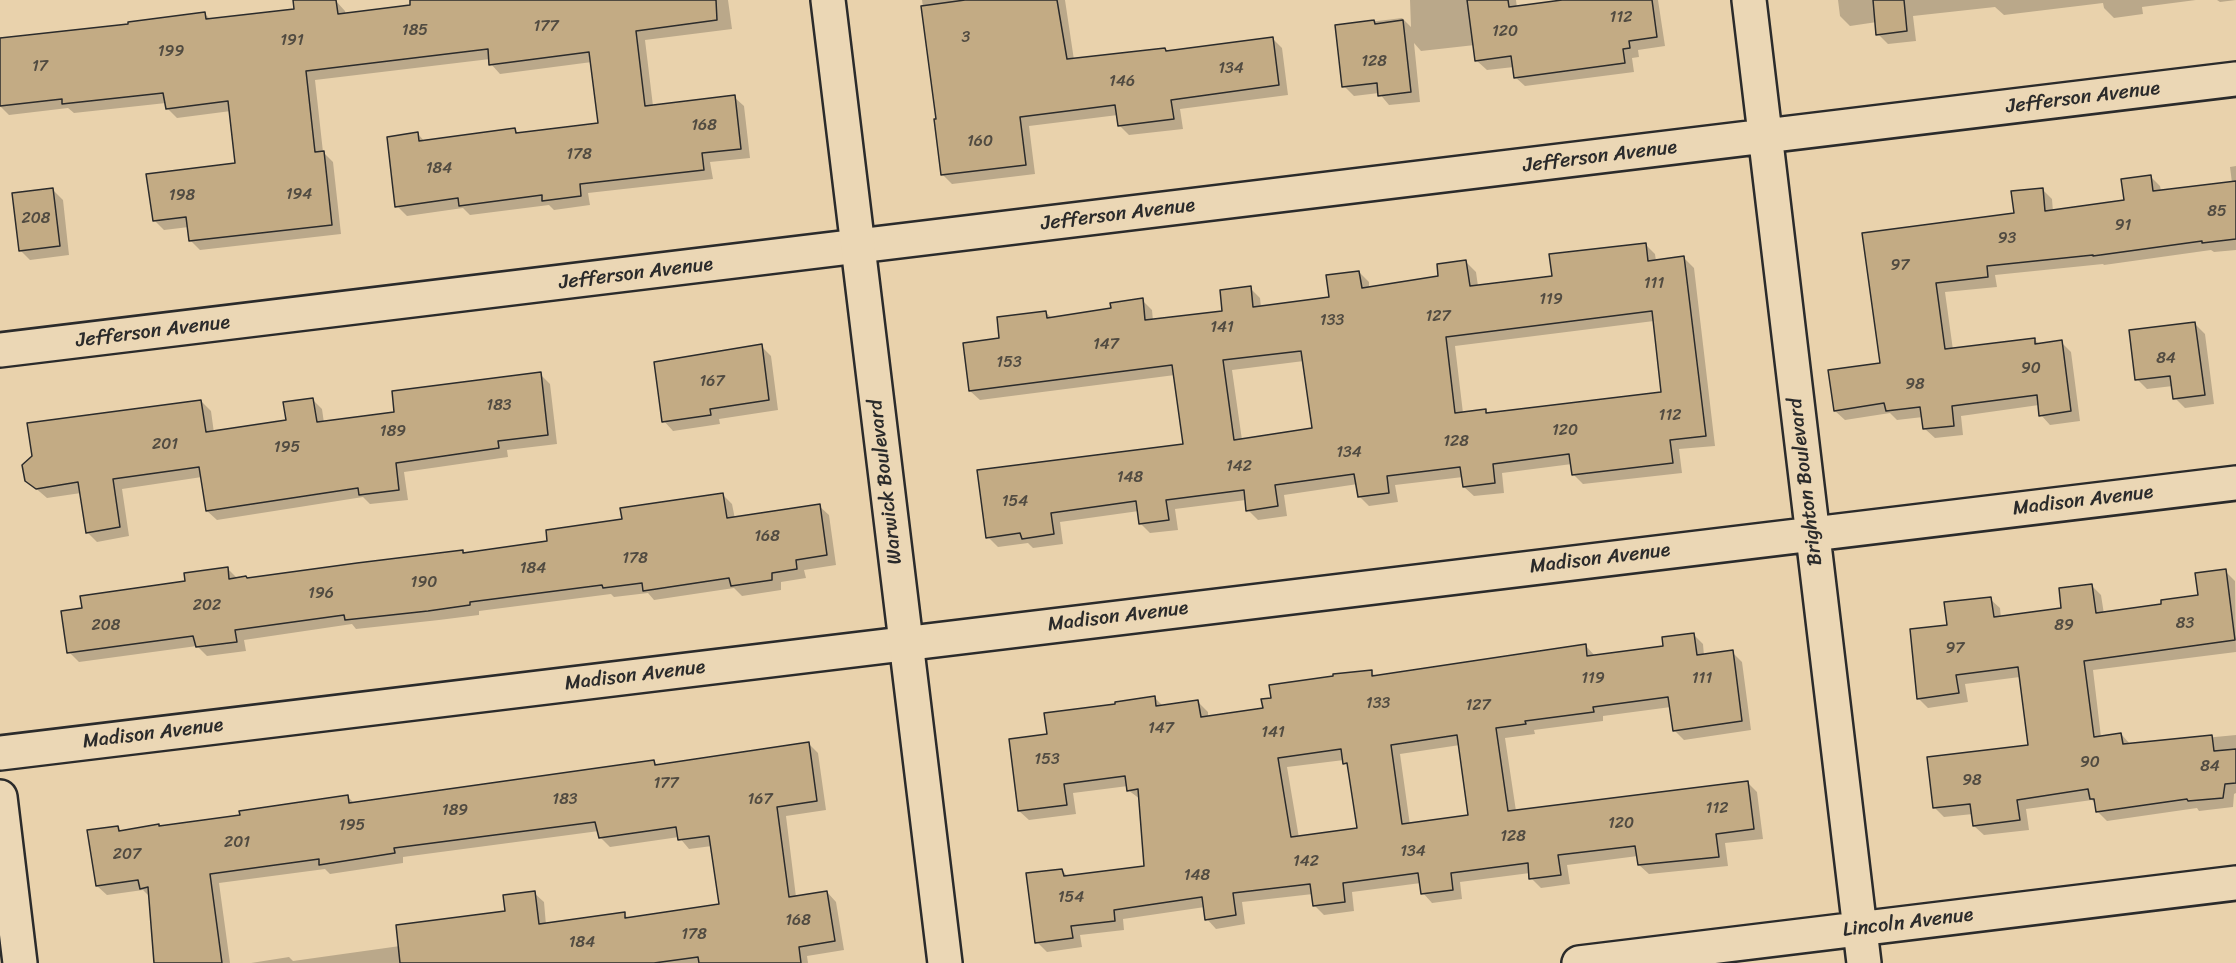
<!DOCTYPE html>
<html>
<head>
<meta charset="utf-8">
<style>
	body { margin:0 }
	canvas { display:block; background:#e9d2ac }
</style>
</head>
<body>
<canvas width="2236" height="963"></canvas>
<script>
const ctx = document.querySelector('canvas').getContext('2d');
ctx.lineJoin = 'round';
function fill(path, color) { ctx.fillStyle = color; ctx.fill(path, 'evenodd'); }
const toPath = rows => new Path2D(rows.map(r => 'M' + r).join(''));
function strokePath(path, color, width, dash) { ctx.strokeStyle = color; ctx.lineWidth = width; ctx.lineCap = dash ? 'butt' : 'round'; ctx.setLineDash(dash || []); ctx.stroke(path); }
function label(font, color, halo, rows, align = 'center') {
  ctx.font = font + ' Sriracha,sans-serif'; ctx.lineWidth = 6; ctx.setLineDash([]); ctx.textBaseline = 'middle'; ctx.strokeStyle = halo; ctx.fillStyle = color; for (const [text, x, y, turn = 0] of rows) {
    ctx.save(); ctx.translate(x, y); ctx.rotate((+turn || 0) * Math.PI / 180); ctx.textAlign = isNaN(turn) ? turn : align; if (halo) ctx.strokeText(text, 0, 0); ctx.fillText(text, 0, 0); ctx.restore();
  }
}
const shadow = toPath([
	[411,0,728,0,732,29,645,40,653,106,734,97,744,106,750,158,710,162,713,179,588,193,590,205,554,210,549,205,470,215,463,208,407,216,397,206,418,134,425,142,514,129,519,134,600,125,592,62,500,74,491,64,490,59,315,80,323,152,333,162,341,234,200,250,190,240,189,227,164,230,154,220,237,164,231,111,177,118,167,108,166,103,74,113,68,108,9,115,0,106,0,39,130,25,204,13,211,20,296,10,336,1,345,11,346,15,412,6],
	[922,0,1065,0,1074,60,1165,49,1167,52,1272,38,1282,48,1288,95,1180,109,1183,129,1129,135,1119,125,1118,115,1029,126,1035,174,952,184,942,174,938,120],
	[1410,0,1516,0,1517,8,1588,0,1658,0,1665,46,1638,50,1639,57,1632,58,1634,72,1525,86,1515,77,1514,67,1487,70,1477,61,1475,45,1421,51,1414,43,1420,102,1389,105,1379,93,1354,96,1344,86,1337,26,1402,18,1411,27],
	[1838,0,2196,0,2142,7,2143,14,2114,18,2104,8,2103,3,2004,15,1995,7,1913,16,1916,41,1888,44,1878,34,1877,22,1850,26,1840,16],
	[2217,0,2236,0,2220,2],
	[2236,166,2236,250,2214,252,2211,250,2104,265,2103,264,1995,275,1997,287,1945,292,1953,350,2034,339,2040,345,2061,342,2071,352,2080,421,2050,425,2041,415,2039,405,1961,416,1963,435,1935,438,1925,429,1923,417,1897,420,1890,413,1845,420,1835,411,1830,371,1882,364,1863,234,2016,215,2042,189,2052,199,2053,212,2126,201,2150,176,2160,186,2161,191,2232,183,2230,167],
	[53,190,63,200,69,255,30,260,20,250],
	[1646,245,1655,254,1656,261,1684,258,1694,268,1715,446,1679,449,1682,473,1583,484,1573,474,1572,464,1502,473,1504,493,1474,496,1464,487,1463,477,1395,485,1398,502,1369,506,1360,497,1358,484,1284,495,1287,516,1258,520,1248,510,1246,500,1175,509,1178,530,1150,533,1140,523,1139,511,1060,522,1063,544,1033,548,1028,543,998,547,988,537,1185,445,1175,375,980,400,970,391,1001,339,1045,312,1052,318,1112,310,1142,300,1152,310,1153,321,1224,312,1250,288,1260,298,1261,307,1331,298,1359,272,1369,282,1369,288,1440,278,1466,262,1476,272,1478,286,1554,277],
	[1654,321,1663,394,1489,414,1485,410,1463,413,1455,346],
	[1304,361,1313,430,1242,440,1232,370],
	[2195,324,2205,334,2214,404,2185,408,2175,398,2173,386,2147,389,2137,379],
	[761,346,771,356,778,410,719,419,720,424,673,431,664,421],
	[540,374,550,384,557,444,507,450,508,457,404,472,408,500,370,504,363,497,217,520,207,511,202,477,122,489,129,536,97,542,87,532,81,493,47,498,26,480,201,401,211,411,214,433,287,422,312,399,322,409,324,423,396,413],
	[723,495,732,504,735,519,819,506,829,515,836,565,804,570,806,578,781,582,781,590,742,596,734,588,654,600,648,593,614,597,611,594,479,611,479,615,439,620,356,629,352,624,244,640,246,651,207,656,197,646,79,662,69,652,83,610,187,583,227,568,238,579,247,579,463,551,465,554,549,543,623,520],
	[2225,571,2235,581,2236,652,2093,670,2101,737,2121,734,2131,745,2236,735,2236,793,2234,794,2233,807,2199,811,2197,808,2107,821,2097,811,2096,804,2092,800,2026,809,2029,830,1984,835,1974,826,1973,814,1944,817,1935,808,2029,746,2020,677,1965,684,1968,702,1928,708,1918,698,1949,626,1990,599,2000,608,2001,618,2063,610,2092,586,2101,595,2104,614,2163,606,2200,596],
	[1693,634,1703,644,1704,656,1732,652,1742,662,1751,730,1684,740,1674,730,1671,707,1603,716,1603,721,1534,730,1535,734,1505,738,1516,811,1747,782,1757,792,1763,839,1725,843,1728,866,1649,874,1639,865,1638,856,1567,865,1570,884,1541,888,1531,878,1530,873,1460,882,1462,899,1432,903,1423,893,1421,883,1352,892,1354,911,1324,915,1315,906,1313,894,1242,902,1245,924,1216,929,1207,919,1205,907,1123,919,1124,930,1080,935,1082,947,1047,952,1037,942,1062,870,1068,877,1146,867,1140,799,1128,790,1128,786,1073,793,1076,814,1029,820,1019,811,1048,736,1117,705,1155,698,1164,707,1198,702,1208,712,1208,717,1265,709,1371,672,1376,677,1586,646,1595,656,1664,648],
	[1460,745,1470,816,1410,825,1400,754],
	[1344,760,1349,768,1358,830,1299,838,1287,767],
	[809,744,818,753,826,810,786,816,796,897,827,892,836,902,844,950,807,956,808,963,251,963,289,957,293,961,400,946,507,912,534,893,544,902,546,925,624,914,629,919,721,906,712,846,689,849,679,837,610,847,600,837,599,831,403,857,403,863,330,874,325,869,219,883,230,963,156,963,150,897,143,890,107,895,97,886,118,828,122,832,160,828,241,816,347,796,355,804,654,761,658,766]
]);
const building = toPath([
	[293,0,336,0,338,14,410,5,410,0,716,0,717,20,636,31,645,106,735,95,741,149,702,153,704,170,580,184,581,196,542,201,542,195,459,206,458,198,395,207,387,137,418,132,419,141,515,128,516,133,598,123,589,52,489,65,488,49,306,71,315,152,324,151,332,225,189,241,186,217,153,221,146,174,235,163,228,101,166,109,163,93,62,104,62,99,0,106,0,38,128,24,128,22,205,12,206,19,294,9,293,0],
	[965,0,1057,0,1067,59,1165,48,1166,51,1273,37,1279,85,1171,100,1174,119,1118,126,1115,105,1020,117,1026,165,941,175,934,119,936,119,921,6,965,0],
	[1467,0,1508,0,1509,7,1562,0,1652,0,1657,37,1629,41,1630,48,1623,49,1625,63,1514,78,1511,56,1475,61,1467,0],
	[1873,0,1904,0,1907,31,1876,35,1873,0],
	[1374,20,1375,24,1403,20,1411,92,1378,96,1377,83,1342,87,1335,25,1374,20],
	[2151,175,2153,191,2236,181,2236,239,2202,243,2202,241,2093,256,2093,255,1987,266,1988,277,1936,283,1945,349,2035,338,2035,344,2062,340,2071,411,2039,416,2037,395,1952,406,1954,426,1923,429,1920,407,1886,411,1884,403,1834,411,1828,370,1880,363,1862,233,2014,213,2011,191,2043,188,2045,211,2124,200,2121,179,2151,175],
	[53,188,60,246,19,251,12,193,53,188],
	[1646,243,1648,261,1684,256,1706,436,1670,440,1673,463,1572,475,1569,454,1493,464,1495,483,1463,487,1460,467,1387,476,1389,493,1358,497,1354,474,1275,485,1278,506,1246,511,1244,490,1166,500,1169,520,1139,524,1136,501,1051,513,1054,534,1022,539,1020,533,986,538,977,470,1183,444,1172,365,969,391,963,343,999,338,997,317,1046,311,1047,318,1111,308,1110,303,1143,298,1145,320,1222,311,1220,290,1251,286,1253,307,1329,297,1326,275,1359,271,1362,288,1438,276,1437,264,1466,260,1470,286,1552,276,1549,254,1646,243],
	[1652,311,1661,392,1486,413,1486,409,1455,413,1446,337,1652,311],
	[1301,351,1312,428,1234,440,1223,360,1301,351],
	[2195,322,2205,395,2173,399,2170,376,2135,380,2129,330,2195,322],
	[762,344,769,400,710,409,711,415,662,422,654,362,762,344],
	[541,372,548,435,498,441,499,448,396,463,399,490,359,495,358,488,206,511,199,467,113,479,120,527,86,533,78,482,36,489,25,481,22,465,32,456,27,423,201,400,206,432,286,420,283,402,313,398,317,422,394,412,392,391,541,372],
	[723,493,727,518,820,504,827,555,796,560,797,569,772,573,772,580,731,586,729,578,643,591,642,583,603,588,602,585,470,602,470,605,428,611,345,620,344,615,235,630,237,642,196,647,193,636,67,653,61,611,82,608,80,596,185,581,184,573,228,567,229,579,246,576,247,578,357,563,463,550,463,553,547,541,546,530,622,519,620,508,723,493],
	[2226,569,2235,640,2084,661,2094,737,2121,733,2123,744,2212,735,2214,751,2236,749,2236,783,2225,784,2223,798,2188,801,2187,799,2096,812,2094,799,2090,799,2088,789,2017,800,2020,820,1973,826,1970,804,1933,808,1927,757,2028,745,2018,667,1956,675,1959,693,1917,699,1910,629,1947,625,1944,602,1991,597,1994,617,2061,608,2059,588,2092,584,2096,613,2161,604,2161,600,2198,595,2195,573,2226,569],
	[1694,633,1697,655,1733,650,1742,721,1673,731,1668,697,1593,707,1594,712,1525,721,1526,724,1496,728,1508,811,1748,781,1754,829,1716,834,1719,857,1638,865,1635,846,1558,855,1561,875,1529,879,1528,863,1451,873,1453,890,1421,894,1418,873,1343,883,1345,902,1313,906,1310,884,1233,893,1236,915,1205,920,1202,897,1114,910,1115,921,1071,926,1073,938,1035,943,1026,873,1062,869,1064,876,1144,866,1138,789,1127,791,1125,776,1064,784,1067,805,1018,811,1009,739,1047,734,1044,713,1115,704,1115,702,1155,696,1156,706,1198,700,1201,717,1263,708,1261,699,1271,698,1269,685,1333,676,1333,674,1372,670,1372,676,1586,644,1587,656,1663,646,1662,637,1694,633],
	[1457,735,1468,815,1402,824,1391,745,1457,735],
	[1341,749,1343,764,1347,763,1357,828,1291,837,1278,758,1341,749],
	[809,742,817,801,777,807,789,897,827,891,835,941,799,947,801,963,699,963,698,957,654,963,400,963,396,925,505,911,503,895,535,891,539,924,625,912,625,918,719,904,709,836,678,840,676,827,599,838,595,822,394,848,395,853,319,865,319,859,210,874,222,963,154,963,148,887,140,889,138,880,96,886,87,830,118,826,119,831,159,824,159,826,240,815,239,811,348,795,349,803,654,760,655,765,809,742]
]);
const minor = toPath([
	[1749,0,1864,963],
	[0,350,2236,79],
	[0,753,2236,483],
	[0,797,20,963],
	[1579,963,2236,883]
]);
const tertiary = toPath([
	[828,0,945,963]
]);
const numberNames = [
	["112",1621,18],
	["177",546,27],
	["185",415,31],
	["120",1505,32],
	["3",966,38],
	["191",292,41],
	["199",171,52],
	["128",1374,62],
	["17",40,67],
	["134",1231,69],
	["146",1122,82],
	["168",704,126],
	["160",980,142],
	["178",579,155],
	["184",439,169],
	["194",299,195],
	["198",182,196],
	["85",2217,212],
	["208",36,219],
	["91",2123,226],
	["93",2007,239],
	["97",1900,266],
	["111",1654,284],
	["119",1551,300],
	["127",1438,317],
	["133",1332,321],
	["141",1222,328],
	["147",1106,345],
	["84",2166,359],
	["153",1009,363],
	["90",2031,369],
	["167",712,382],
	["98",1915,385],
	["183",499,406],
	["112",1670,416],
	["120",1565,431],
	["189",393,432],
	["128",1456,442],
	["201",165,445],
	["195",287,448],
	["134",1349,453],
	["142",1239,467],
	["148",1130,478],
	["154",1015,502],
	["168",767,537],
	["178",635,559],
	["184",533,569],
	["190",424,583],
	["196",321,594],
	["202",207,606],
	["83",2185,624],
	["208",106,626],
	["89",2064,626],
	["97",1955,649],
	["119",1593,679],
	["111",1702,679],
	["133",1378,704],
	["127",1478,706],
	["147",1161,729],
	["141",1273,733],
	["153",1047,760],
	["90",2090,763],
	["84",2210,767],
	["98",1972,781],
	["177",666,784],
	["183",565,800],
	["167",760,800],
	["112",1717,809],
	["189",455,811],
	["120",1621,824],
	["195",352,826],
	["128",1513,837],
	["201",237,843],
	["134",1413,852],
	["207",127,855],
	["142",1306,862],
	["148",1197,876],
	["154",1071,898],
	["168",798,921],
	["178",694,935],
	["184",582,943]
];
const streetNames = [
	["Jefferson Avenue",2083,98,-7],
	["Jefferson Avenue",1600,157,-7],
	["Jefferson Avenue",1118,215,-7],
	["Jefferson Avenue",636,274,-7],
	["Jefferson Avenue",153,332,-7],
	["Warwick Boulevard",886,482,-97],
	["Brighton Boulevard",1806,482,-97],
	["Madison Avenue",2083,501,-7],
	["Madison Avenue",1600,559,-7],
	["Madison Avenue",1118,617,-7],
	["Madison Avenue",635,676,-7],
	["Madison Avenue",153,734,-7],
	["Lincoln Avenue",1908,923,-7]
];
fill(shadow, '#0003');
fill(building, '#c3ab84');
strokePath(building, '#2b2b2b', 1.5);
strokePath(minor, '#2b2b2b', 38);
strokePath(tertiary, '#2b2b2b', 38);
strokePath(minor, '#ebd7b5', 33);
strokePath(tertiary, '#ebd7b5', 33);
label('16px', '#514b41', null, numberNames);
label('20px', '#2b2b2b', '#ebd7b5', streetNames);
</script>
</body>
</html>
